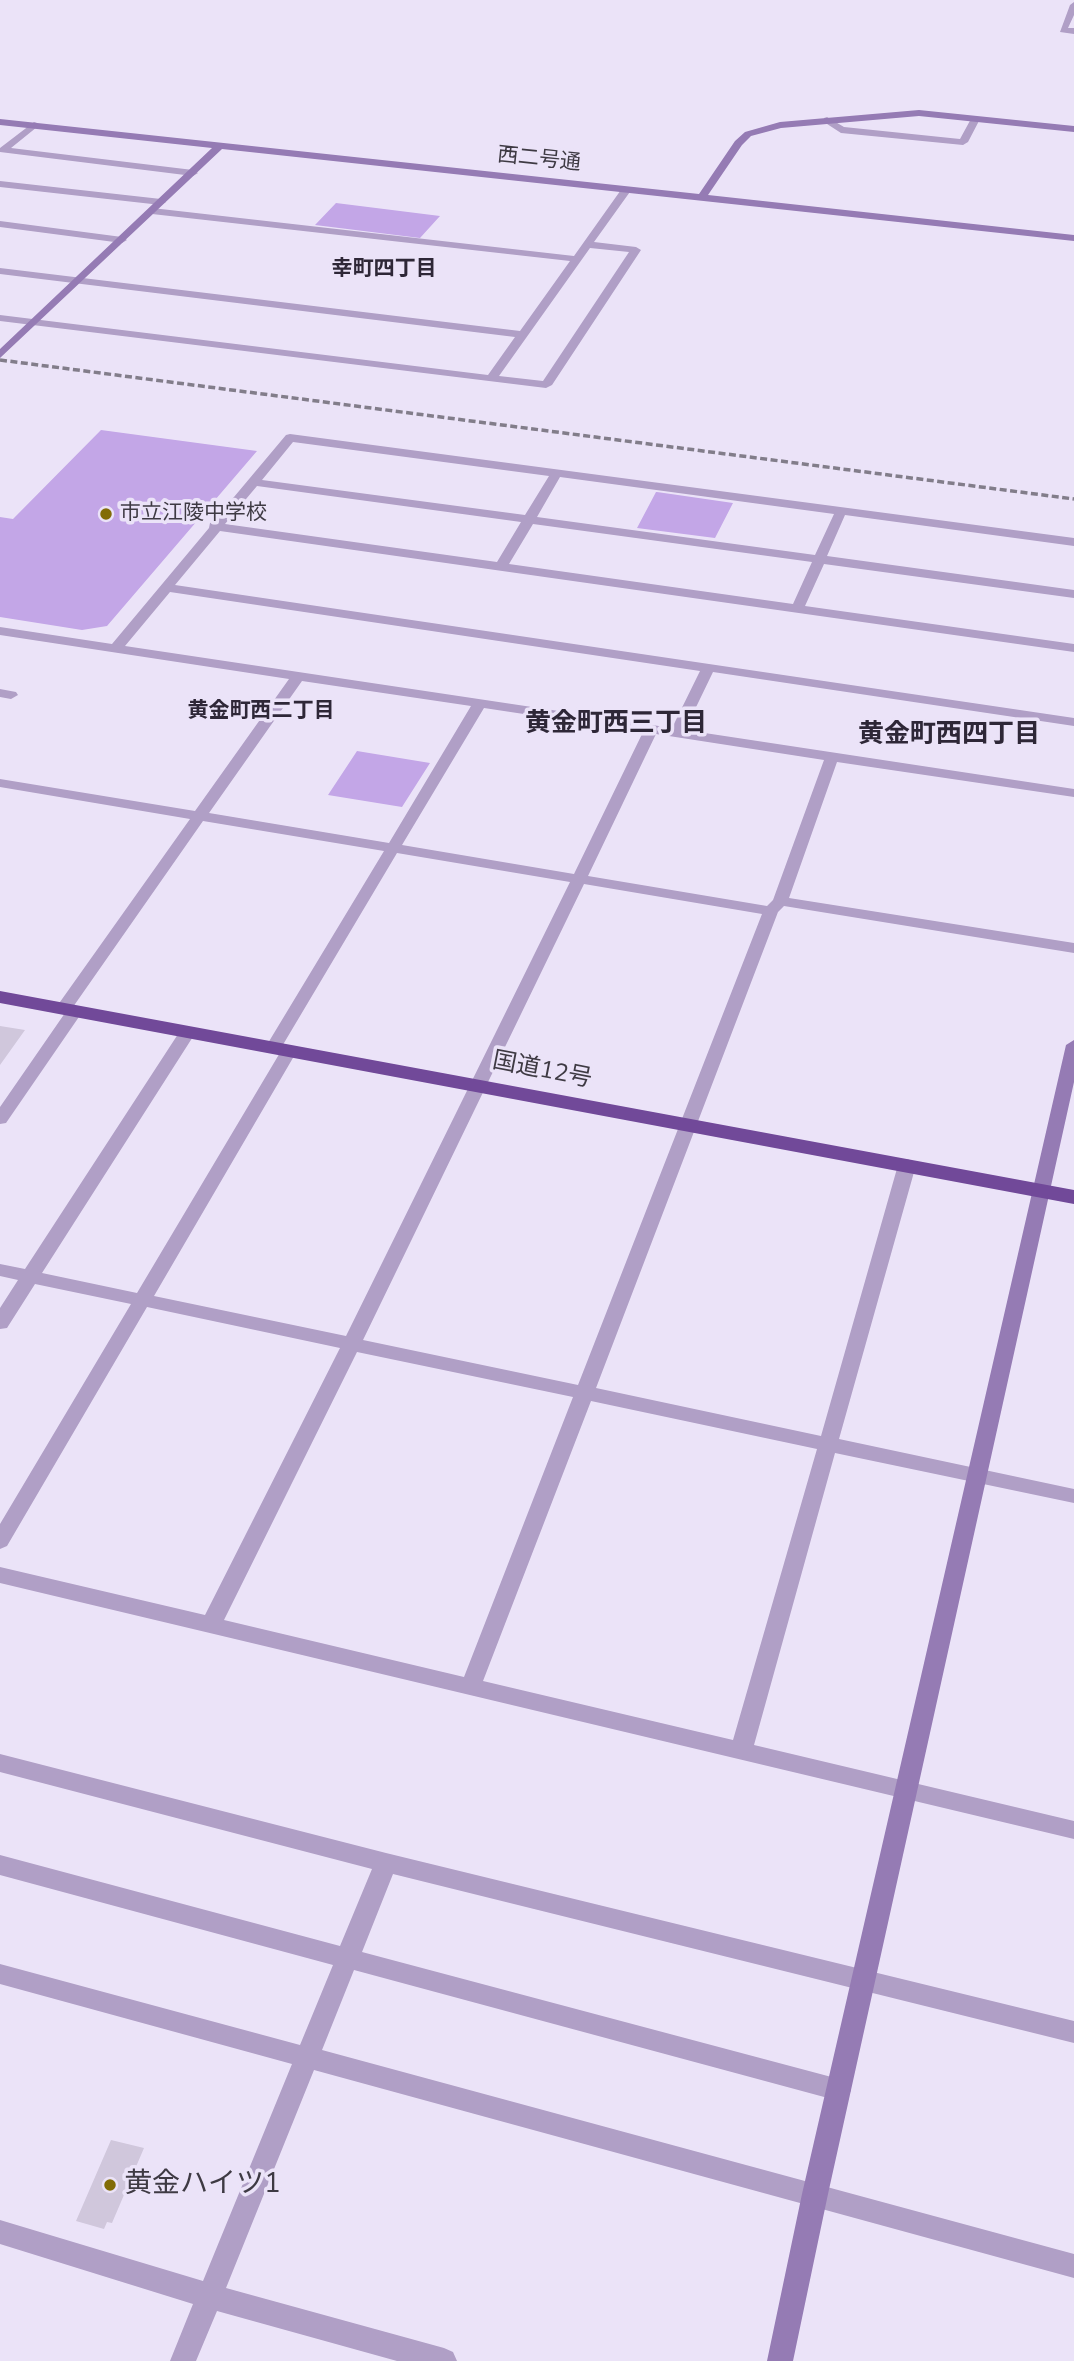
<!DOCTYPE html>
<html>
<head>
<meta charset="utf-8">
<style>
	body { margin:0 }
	canvas { display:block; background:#ebe3f8 }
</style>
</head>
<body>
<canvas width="1074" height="2361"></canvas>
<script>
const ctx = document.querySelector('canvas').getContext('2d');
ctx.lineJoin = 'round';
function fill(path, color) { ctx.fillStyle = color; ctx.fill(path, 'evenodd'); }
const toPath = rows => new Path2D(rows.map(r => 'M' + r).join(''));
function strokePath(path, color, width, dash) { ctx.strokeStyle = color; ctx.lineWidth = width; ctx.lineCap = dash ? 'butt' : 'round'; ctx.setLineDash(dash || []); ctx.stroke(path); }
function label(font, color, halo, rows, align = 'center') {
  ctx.font = font + ' "Nunito Sans","Noto Sans JP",sans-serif'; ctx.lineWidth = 7; ctx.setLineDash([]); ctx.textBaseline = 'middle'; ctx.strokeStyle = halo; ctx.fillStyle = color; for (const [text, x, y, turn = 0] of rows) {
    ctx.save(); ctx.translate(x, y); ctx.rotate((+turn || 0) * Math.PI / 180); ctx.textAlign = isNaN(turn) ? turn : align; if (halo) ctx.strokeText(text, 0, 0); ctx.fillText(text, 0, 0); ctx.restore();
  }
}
const green = toPath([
	[336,203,440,216,420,238,315,225],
	[101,430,257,451,107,626,82,630,0,617,0,517,13,519],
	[656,492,657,492,733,503,715,538,637,528],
	[357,751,430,763,402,807,328,795]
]);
const building = toPath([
	[0,1026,25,1030,0,1065],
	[111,2140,144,2148,112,2223,107,2222,104,2229,76,2221]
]);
const street = toPath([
	[1074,2,1074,15,1068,28,1074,28,1074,34,1060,32,1070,5,1074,2],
	[827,117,844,127,960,139,972,117,980,119,968,142,963,145,841,133,824,122,824,118,827,117],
	[34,122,37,123,37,127,11,148,193,170,198,173,193,176,0,152,0,148,34,122],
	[0,181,161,199,166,202,161,205,0,187,0,181],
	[623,187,632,189,594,242,636,247,641,250,552,385,546,388,0,321,0,315,488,375,515,337,0,274,0,268,520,331,570,261,152,214,147,211,152,208,574,256,623,187],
	[590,248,629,252,543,381,499,376,590,248],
	[0,221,122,237,127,240,122,243,0,227,0,221],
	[290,434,1074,538,1074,546,845,515,827,556,1074,590,1074,598,824,564,805,606,1074,644,1074,652,220,531,175,585,1074,718,1074,726,713,672,685,730,1074,789,1074,797,837,762,789,898,1074,943,1074,953,784,906,778,912,596,1388,821,1436,898,1165,907,1159,913,1161,916,1165,839,1439,1074,1489,1074,1503,835,1453,754,1745,1074,1821,1074,1839,0,1583,0,1567,205,1615,340,1348,147,1307,7,1546,0,1549,0,1524,131,1304,35,1284,7,1328,0,1329,0,1308,18,1280,0,1276,0,1264,25,1269,182,1028,194,1028,196,1032,42,1273,137,1293,281,1051,289,1046,297,1051,154,1296,346,1336,570,882,397,853,281,1048,273,1053,265,1048,384,851,203,821,73,1007,81,1008,83,1011,6,1123,0,1124,0,1107,65,1013,57,1012,55,1009,190,819,0,787,0,779,195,811,289,679,0,635,0,627,112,644,209,528,210,523,213,522,286,435,290,434],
	[293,442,549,476,525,515,262,480,293,442],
	[560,477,834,514,815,555,537,517,560,477],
	[257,486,521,522,497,562,225,524,257,486],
	[533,524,812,562,793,604,509,564,533,524],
	[170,592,700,671,672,728,125,646,170,592],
	[302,681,471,706,389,843,209,813,302,681],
	[484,708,643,732,574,874,402,845,484,708],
	[656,734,824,760,773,900,767,906,588,876,656,734],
	[584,884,762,914,578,1385,363,1340,584,884],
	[357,1352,573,1397,464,1677,224,1620,357,1352],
	[591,1401,817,1449,733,1740,483,1681,591,1401],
	[0,689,16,692,18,695,11,699,0,697,0,689],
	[0,1754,386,1853,1074,2021,1074,2043,393,1874,362,1952,839,2079,848,2082,851,2090,848,2098,839,2101,354,1970,322,2050,1074,2254,1074,2278,314,2070,226,2288,444,2348,453,2352,457,2361,397,2361,217,2311,196,2361,170,2361,193,2304,0,2244,0,2220,203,2281,292,2064,0,1984,0,1964,300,2045,333,1965,0,1875,0,1855,340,1946,372,1869,0,1772,0,1754]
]);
const secondary = toPath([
	[919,110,1074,126,1074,132,919,116,781,128,751,136,742,145,708,195,1074,235,1074,241,222,149,0,358,0,349,212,148,0,125,0,119,699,194,735,141,745,132,780,122,919,110],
	[1074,1040,1074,1082,828,2194,793,2361,767,2361,802,2194,1066,1045,1074,1040]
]);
const highway = toPath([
	[0,991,1074,1190,1074,1204,0,1003,0,991]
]);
const rail = toPath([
	[0,360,1074,499]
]);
const markers = [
	[106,514,7,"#826c07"],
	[110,2185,7,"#826c07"]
];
const farStreetnames = [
	["西二号通",539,160,6]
];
const farNeighbourhoodnames = [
	["幸町四丁目",384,270],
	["黄金町西二丁目",261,712]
];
const farPoinames = [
	["市立江陵中学校",120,514]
];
const streetNames = [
	["国道12号",542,1071,11]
];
const neighbourhoodNames = [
	["黄金町西三丁目",616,725],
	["黄金町西四丁目",949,736]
];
const nearPoinames = [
	["黄金ハイツ1",124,2185]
];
fill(green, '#c3a6e7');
fill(building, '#d0c7dc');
fill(street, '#b09fc6');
fill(secondary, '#957bb4');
fill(highway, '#714999');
strokePath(rail, '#827d8a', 3.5, [7, 3.5]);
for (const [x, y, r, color] of markers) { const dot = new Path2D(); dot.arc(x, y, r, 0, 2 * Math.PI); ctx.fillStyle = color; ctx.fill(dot); strokePath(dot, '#ebe3f8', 2.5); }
label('21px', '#3e3a43', '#ebe3f8', farStreetnames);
label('bold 21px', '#2e2737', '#ebe3f8', farNeighbourhoodnames);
label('21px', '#3e3a43', '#ebe3f8', farPoinames, 'left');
label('24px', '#3e3a43', '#ebe3f8', streetNames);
label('bold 26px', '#2e2737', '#ebe3f8', neighbourhoodNames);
label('28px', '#3e3a43', '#ebe3f8', nearPoinames, 'left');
</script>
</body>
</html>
